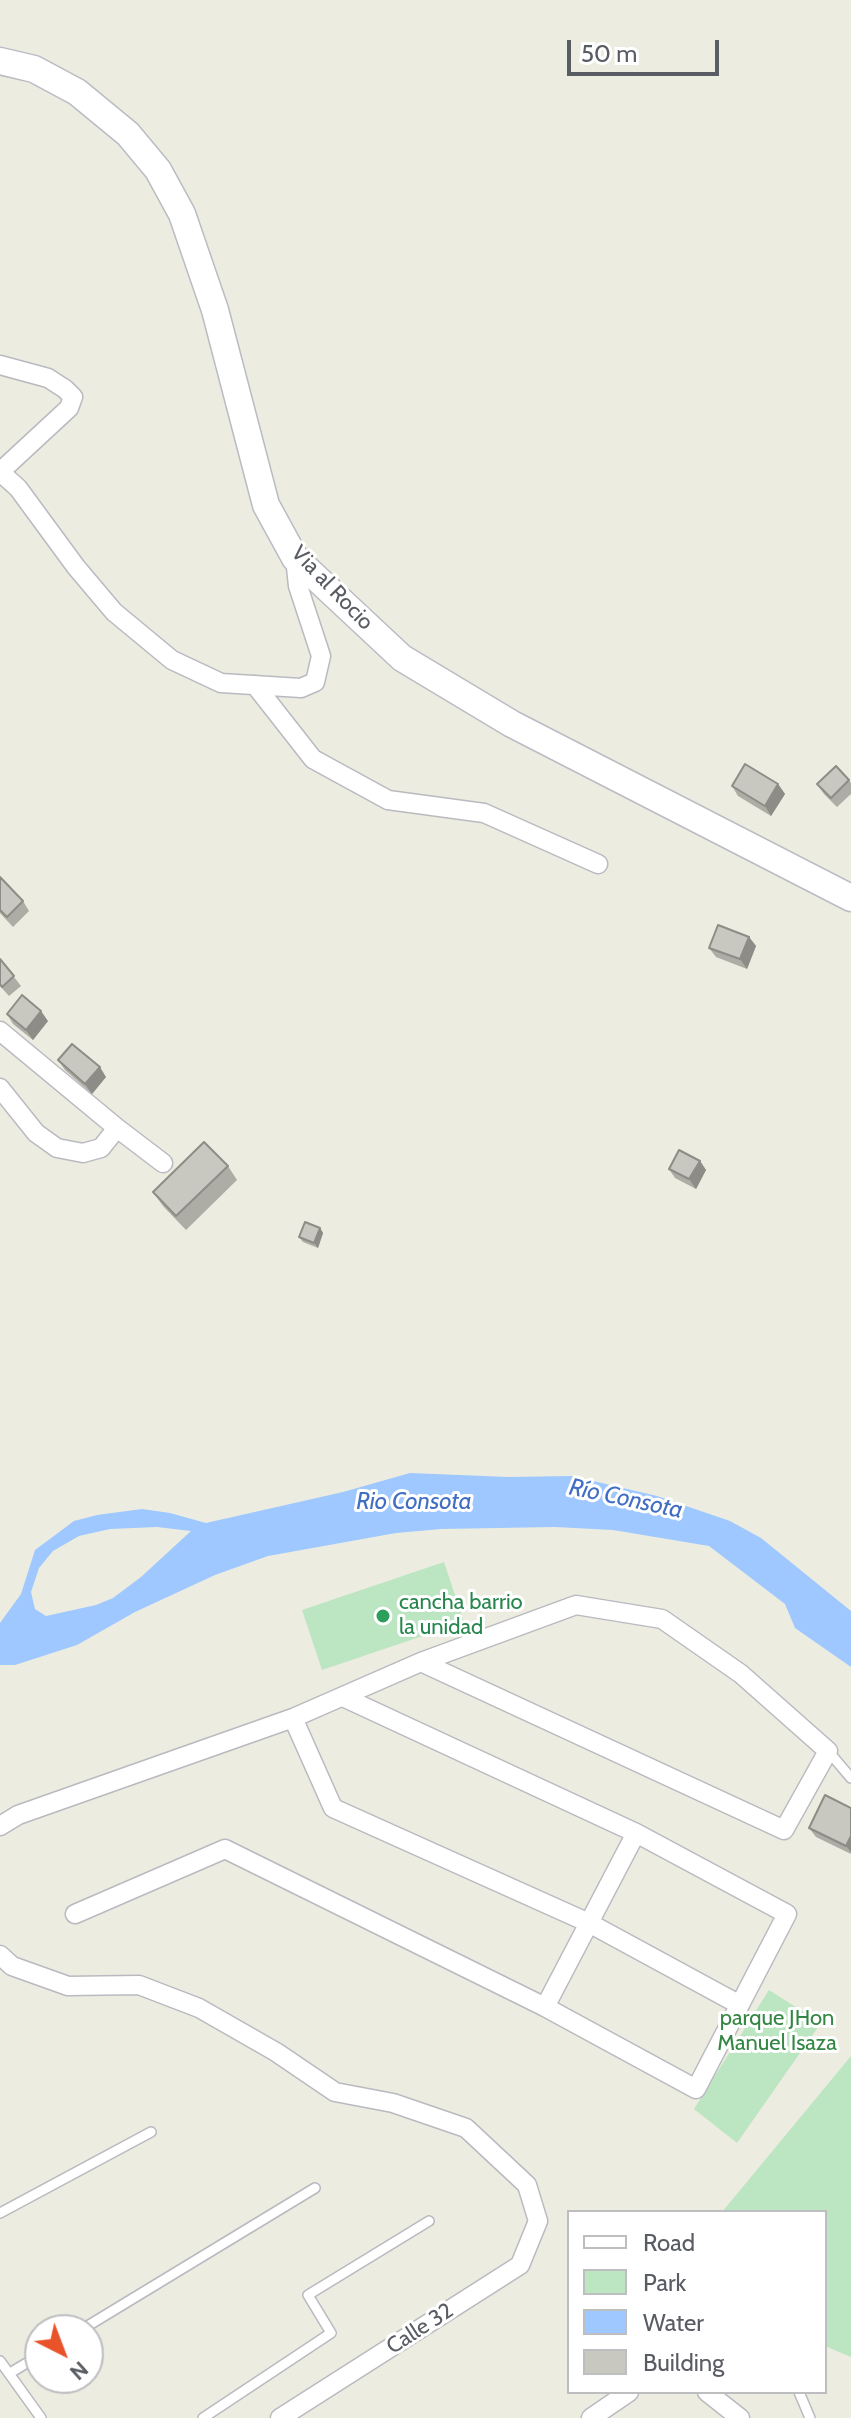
<!DOCTYPE html>
<html>
<head>
<meta charset="utf-8">
<style>
	body { margin:0 }
	#map { position:relative; width:851px; height:2418px; overflow:hidden; background:#edece1; font-family:Cabin,sans-serif }
	canvas { display:block }
	.legend { position:absolute; left:567px; top:2210px; width:260px; height:184px; box-sizing:border-box; background:#fff; border:2px solid #bdbec0; margin:0; padding:10px 14px; list-style:none; font-size:24px; color:#595c62 }
	.legend li { display:flex; align-items:center; gap:16px; height:40px }
	.legend b { width:40px; border:2px solid #bdbec0 }
	.north { position:absolute; left:24px; top:2314px; width:80px; height:80px; box-sizing:border-box; background:#fff; border:2px solid #bdbec0; border-radius:50%; rotate:138deg; font-size:22px; font-weight:700; line-height:32px; text-align:center; color:#595c62 }
	.north::after { content:''; display:block; margin:auto; width:28px; height:36px; background:#e9532a; clip-path:polygon(50% 0,100% 100%,50% 72%,0 100%) }
	.scale { position:absolute; left:567px; top:40px; width:152px; height:36px; box-sizing:border-box; border:4px solid #595c62; border-top:0; padding-left:10px; font-size:24px; line-height:28px; white-space:nowrap; color:#595c62; -webkit-text-stroke:6px #fff; paint-order:stroke }
</style>
</head>
<body>
<div id="map">
<canvas width="851" height="2418"></canvas>
<ul class="legend">
<li><b style="height:10px;background:#fff"></b>Road</li>
<li><b style="height:22px;background:#bce5c2"></b>Park</li>
<li><b style="height:22px;background:#9ec8ff"></b>Water</li>
<li><b style="height:22px;background:#c9c8c0"></b>Building</li>
</ul>
<div class="north">N</div>
<div class="scale">50 m</div>
</div>
<script>
const ctx = document.querySelector('canvas').getContext('2d');
ctx.lineJoin = 'round';
function fill(path, color) { ctx.fillStyle = color; ctx.fill(path, 'evenodd'); }
const toPath = rows => new Path2D(rows.map(r => 'M' + r).join(''));
function strokePath(path, color, width, dash) { ctx.strokeStyle = color; ctx.lineWidth = width; ctx.lineCap = dash ? 'butt' : 'round'; ctx.setLineDash(dash || []); ctx.stroke(path); }
function label(font, color, halo, rows, align = 'center') {
  ctx.font = font + ' Cabin,sans-serif'; ctx.lineWidth = 6; ctx.setLineDash([]); ctx.textBaseline = 'middle'; ctx.strokeStyle = halo; ctx.fillStyle = color; for (const [text, x, y, turn = 0] of rows) {
    ctx.save(); ctx.translate(x, y); ctx.rotate((+turn || 0) * Math.PI / 180); ctx.textAlign = isNaN(turn) ? turn : align; if (halo) ctx.strokeText(text, 0, 0); ctx.fillText(text, 0, 0); ctx.restore();
  }
}
const green = toPath([
	[444,1562,464,1622,322,1670,302,1610],
	[769,1990,821,2023,737,2143,694,2109],
	[851,2056,851,2357,825,2346,825,2212,722,2212]
]);
const water = toPath([
	[410,1473,508,1477,572,1476,657,1496,730,1521,761,1538,851,1611,851,1667,795,1628,785,1604,709,1546,613,1530,555,1527,441,1529,396,1533,268,1556,215,1575,135,1612,77,1645,15,1665,0,1665,0,1623,21,1594,35,1550,74,1521,97,1515,142,1509,170,1513,206,1523,343,1492],
	[157,1527,191,1531,141,1577,113,1598,96,1605,46,1616,35,1609,31,1592,39,1568,53,1551,79,1536,110,1529]
]);
const service = toPath([
	[828,1751,851,1778],
	[0,2213,151,2132],
	[81,2330,315,2188],
	[0,2361,41,2418],
	[10,2373,40,2355],
	[799,2392,810,2418],
	[203,2418,331,2333,308,2295,429,2221]
]);
const minor = toPath([
	[0,365,48,378,65,389,73,397,69,408,1,471],
	[0,472,18,488,76,567,114,612,172,660,221,683,301,688,315,682,321,656,298,586,295,558],
	[255,685,313,759,388,800,484,813,598,864],
	[0,1031,117,1128,163,1163],
	[0,1088,36,1133,57,1148,83,1153,101,1148,117,1128],
	[293,1718,333,1808,589,1923,740,2005],
	[0,1826,18,1815,293,1718,421,1662,576,1605,662,1619,741,1674,828,1751,784,1830,421,1662],
	[75,1914,225,1849,545,2007,696,2089,787,1914,636,1833,343,1697],
	[0,1955,12,1966,68,1986,139,1985,199,2008,276,2052,335,2092,393,2103,466,2128,527,2185,538,2221,520,2265,280,2418],
	[545,2007,636,1833],
	[707,2392,740,2418],
	[591,2418,629,2392]
]);
const secondary = toPath([
	[0,61,34,69,77,92,128,134,158,170,182,214,215,310,266,505,295,558,402,658,512,724,851,898]
]);
const wall = toPath([
	[849,780,851,783,851,794,837,807,824,794,817,784],
	[778,784,785,794,771,816,738,796,732,786],
	[0,877,23,901,29,911,13,927,0,913],
	[749,937,756,946,747,969,716,957,709,948],
	[0,959,21,986,9,996,0,986],
	[7,1014,48,1021,33,1040,13,1024],
	[58,1060,106,1077,92,1094,65,1070],
	[700,1161,706,1170,696,1189,675,1178,669,1169],
	[228,1166,237,1180,186,1230,163,1206,153,1192],
	[320,1228,323,1233,318,1248,303,1242,299,1237],
	[851,1808,851,1854,816,1837,809,1828]
]);
const shadedWall = toPath([
	[778,784,785,794,771,816,765,806],
	[749,937,756,946,747,969,740,959],
	[41,1011,48,1021,33,1040,26,1030],
	[100,1067,106,1077,92,1094,85,1084],
	[700,1161,706,1170,696,1189,689,1179],
	[320,1228,323,1233,318,1248,314,1243],
	[851,1836,851,1852,846,1846]
]);
const building = toPath([
	[745,764,778,784,765,806,732,786,745,764],
	[836,766,849,780,831,798,817,784,836,766],
	[0,877,23,901,7,917,0,910,0,877],
	[718,925,749,937,740,959,709,948,718,925],
	[0,959,14,976,2,987,0,984,0,959],
	[22,995,41,1011,26,1030,7,1014,22,995],
	[72,1044,100,1067,85,1084,58,1060,72,1044],
	[204,1142,228,1166,176,1216,153,1192,204,1142],
	[679,1150,700,1161,689,1179,669,1169,679,1150],
	[305,1222,320,1228,314,1243,299,1237,305,1222],
	[825,1795,851,1808,851,1836,846,1846,809,1828,825,1795]
]);
const markers = [
	[383,1616,8,"#2e9e5b"]
];
const streetNames = [
	["Via al Rocio",332,588,46],
	["Calle 32",420,2329,-33]
];
const leisureNames = [
	["cancha barrio",399,1603],
	["la unidad",399,1628]
];
const parkNames = [
	["parque JHon",777,2019],
	["Manuel Isaza",777,2044]
];
const waterNames = [
	["Río Consota",626,1499,12],
	["Rio Consota",414,1502]
];
fill(green, '#bce5c2');
fill(water, '#9ec8ff');
strokePath(service, '#b9bac0', 12);
strokePath(minor, '#b9bac0', 21);
strokePath(secondary, '#babcc3', 29);
strokePath(service, '#fff', 9);
strokePath(minor, '#fff', 18);
strokePath(secondary, '#fff', 26);
fill(wall, '#adaca5');
fill(shadedWall, '#8d8c86');
fill(building, '#c9c8c0');
strokePath(building, '#8d8c86', 2);
for (const [x, y, r, color] of markers) { const dot = new Path2D(); dot.arc(x, y, r, 0, 2 * Math.PI); ctx.fillStyle = color; ctx.fill(dot); strokePath(dot, '#fff', 3); }
label('22px', '#595c62', '#fff', streetNames);
label('22px', '#27864d', '#fff', leisureNames, 'left');
label('22px', '#348643', '#fff', parkNames);
label('italic 24px', '#416ec3', '#fff', waterNames);
</script>
</body>
</html>
